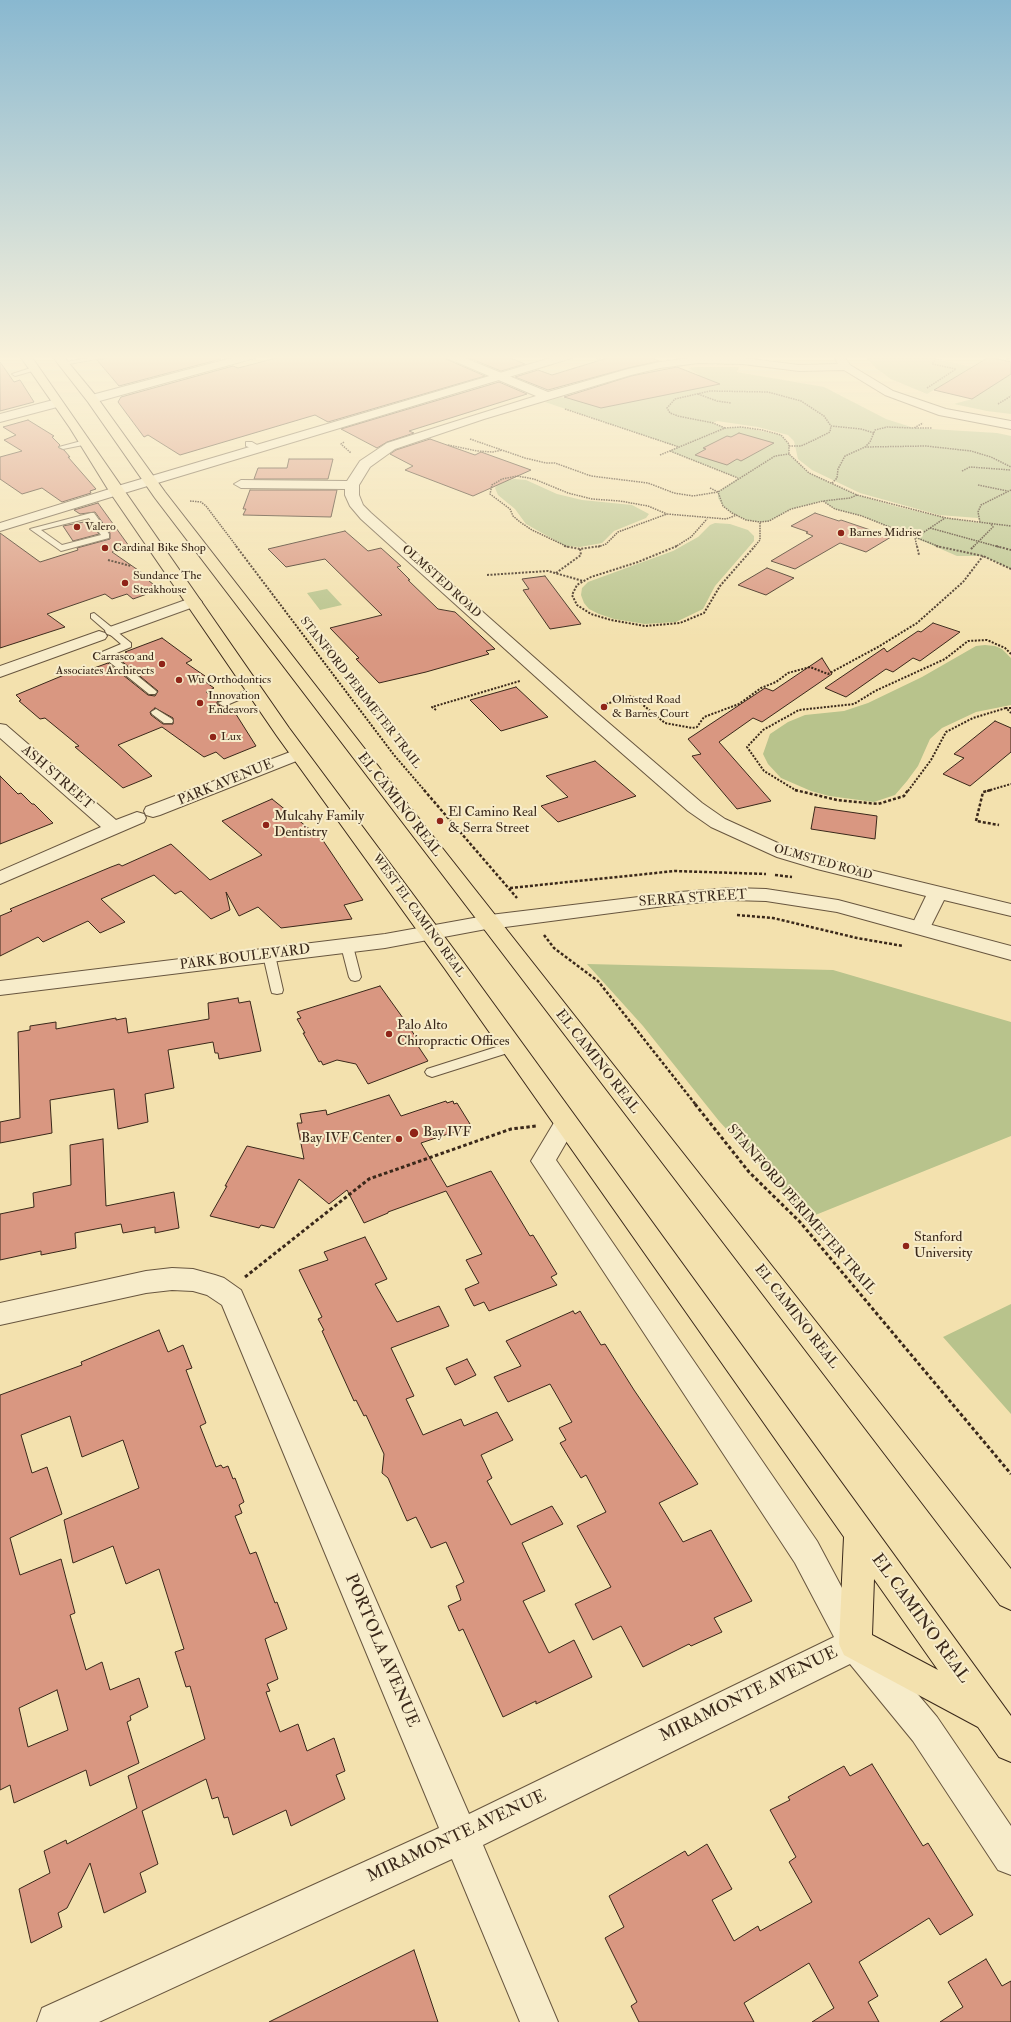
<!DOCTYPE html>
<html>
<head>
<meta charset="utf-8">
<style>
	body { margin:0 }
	canvas { display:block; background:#f3e1ae }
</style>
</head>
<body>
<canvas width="1011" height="2022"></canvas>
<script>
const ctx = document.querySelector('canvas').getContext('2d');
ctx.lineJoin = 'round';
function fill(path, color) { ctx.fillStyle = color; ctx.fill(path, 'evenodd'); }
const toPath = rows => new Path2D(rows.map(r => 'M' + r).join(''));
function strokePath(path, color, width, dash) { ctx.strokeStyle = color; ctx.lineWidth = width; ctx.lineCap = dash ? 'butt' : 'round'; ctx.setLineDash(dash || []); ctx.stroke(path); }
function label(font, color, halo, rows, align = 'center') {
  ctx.font = font + ' "IM FELL Double Pica",serif'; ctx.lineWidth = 4; ctx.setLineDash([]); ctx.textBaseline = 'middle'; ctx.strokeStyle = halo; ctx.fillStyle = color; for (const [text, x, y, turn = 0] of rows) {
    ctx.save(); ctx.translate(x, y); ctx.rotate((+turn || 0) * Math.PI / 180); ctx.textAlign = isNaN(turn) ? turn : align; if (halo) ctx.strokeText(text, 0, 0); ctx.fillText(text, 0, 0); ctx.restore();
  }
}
const green = toPath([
	[865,356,924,356,972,367,927,394,891,379,877,369],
	[695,367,739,367,737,372,824,387,886,419,914,428,997,433,1011,436,1011,569,983,556,957,556,902,532,862,516,835,509,823,501,791,509,769,521,760,522,746,520,732,513,723,506,718,498,718,492,738,478,669,451,678,447,545,402,561,397,572,400,600,389,696,376,699,375,689,368],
	[717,421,758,427,788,435,794,441,798,459,812,470,860,493,939,515,978,518,980,523,946,518,898,507,857,495,809,473,789,454,789,444,781,435,741,427,725,428,713,423],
	[1011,374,1011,414,987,411,954,404,972,399],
	[514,479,526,480,557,494,582,500,632,505,649,514,646,518,614,531,602,543,580,547,565,546,526,524,515,509,498,495,495,488,499,483],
	[715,523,730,524,748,530,754,536,754,541,715,586,703,609,676,622,645,624,614,619,599,614,589,609,584,603,581,595,582,588,588,582,673,551,698,537,710,525],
	[327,589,342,605,320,610,307,593],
	[985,645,995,646,1002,649,1011,658,1011,705,976,712,942,728,930,739,918,766,907,781,895,795,874,802,829,796,811,791,781,778,768,764,763,754,770,734,788,722,805,715,844,711,868,703,922,677,976,646],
	[587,964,833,970,1011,1022,1011,1136,808,1218,719,1121,643,1026],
	[1011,1304,1011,1414,943,1337]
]);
const building = toPath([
	[109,356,213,356,221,359,119,386,97,360,108,358,109,356],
	[284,356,445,356,446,359,485,376,328,422,315,415,180,455,148,435,144,437,118,402,121,397,233,366,238,368,284,356],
	[464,356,505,356,525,364,501,371,464,356],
	[614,356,647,356,659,361,628,368,548,390,515,377,538,370,552,375,614,356],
	[989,357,1011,362,1011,374,972,399,934,390,989,357],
	[0,362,14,382,20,380,34,402,0,411,0,362],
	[677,367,720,384,601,408,564,397,631,376,677,367],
	[499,382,527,394,409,431,414,433,387,442,377,448,341,429,499,382],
	[28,420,54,436,52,437,60,445,58,447,64,450,70,457,68,457,96,489,90,491,91,493,62,502,42,488,22,494,0,479,0,457,22,451,4,440,16,435,3,427,28,420],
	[739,433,774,443,741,461,737,459,727,465,695,455,706,449,703,448,727,436,731,437,739,433],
	[430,439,475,455,481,452,531,470,473,496,405,470,413,466,390,454,396,450,430,439],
	[289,459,333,459,328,479,254,479,258,468,287,468,289,459],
	[250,490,337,490,331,517,243,515,246,509,243,509,250,490],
	[98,503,129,546,112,552,151,579,148,580,154,585,151,586,158,590,133,599,127,594,112,599,105,594,47,614,65,627,0,648,0,533,40,562,78,550,77,548,110,539,110,533,95,512,80,514,74,510,98,503],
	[815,513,839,521,841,520,891,537,866,552,840,543,795,569,771,561,813,536,806,533,808,532,791,526,815,513],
	[88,520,99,534,73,541,63,526,89,521,88,520],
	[345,531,368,551,381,548,401,566,397,567,410,580,408,580,438,609,455,612,495,649,486,651,489,654,426,672,379,683,356,659,359,658,330,628,382,615,325,559,286,567,268,549,345,531],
	[767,568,794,578,766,595,738,585,767,568],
	[545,576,581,624,550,629,523,590,529,589,522,579,545,576],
	[933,623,960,632,920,661,913,658,893,672,886,669,846,697,825,688,884,648,887,652,918,631,921,632,933,623],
	[162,638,192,660,186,663,205,676,200,678,214,688,206,692,219,701,217,702,217,704,222,707,227,707,234,711,256,746,224,759,216,752,204,757,162,727,118,745,152,776,123,788,75,747,79,746,45,718,40,719,19,701,21,700,16,695,76,670,80,673,108,663,148,695,155,696,158,691,119,659,130,655,125,652,162,638],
	[155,708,173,718,173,724,163,724,151,715,150,712,155,708],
	[822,658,832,674,762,722,753,718,719,742,771,801,737,809,692,756,701,754,688,739,765,688,773,691,822,658],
	[516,687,548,717,501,731,470,700,516,687],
	[995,721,1011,728,1011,752,970,786,943,774,964,758,954,754,995,721],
	[595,761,636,796,558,822,541,806,568,797,546,776,595,761],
	[0,776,18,794,21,793,32,804,34,804,53,823,0,844,0,776],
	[272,799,322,839,363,900,344,905,352,919,281,928,258,907,239,916,226,892,230,910,211,919,181,891,175,894,154,875,101,899,125,922,100,933,88,921,43,942,38,937,0,956,0,916,12,911,10,909,111,867,119,864,122,866,171,844,210,880,262,855,222,821,272,799],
	[815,807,877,816,875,839,811,829,815,807],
	[380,986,408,1025,417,1039,414,1040,428,1061,368,1084,356,1064,337,1060,323,1065,321,1061,319,1062,303,1033,305,1033,297,1019,301,1018,297,1012,380,986],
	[238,998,239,1003,250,1001,261,1051,219,1059,218,1053,215,1053,213,1042,168,1050,174,1088,145,1094,148,1122,118,1129,114,1089,50,1100,52,1133,0,1143,0,1122,20,1118,18,1032,30,1030,30,1026,56,1022,56,1029,116,1018,116,1020,126,1018,128,1033,209,1019,208,1003,238,998],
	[389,1095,401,1116,446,1101,447,1103,453,1101,454,1104,457,1103,470,1124,467,1125,469,1127,421,1143,447,1187,491,1171,530,1236,533,1235,557,1274,551,1277,557,1285,489,1311,484,1302,474,1306,465,1289,479,1283,466,1260,482,1254,446,1191,388,1212,388,1213,364,1223,347,1190,329,1204,299,1179,274,1228,261,1225,259,1228,210,1216,227,1186,225,1186,247,1146,304,1159,297,1123,302,1123,300,1114,326,1110,327,1115,389,1095],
	[103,1139,106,1206,174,1192,179,1228,155,1233,155,1227,123,1233,121,1224,75,1233,76,1248,41,1255,41,1251,0,1260,0,1214,34,1207,33,1193,71,1185,70,1145,103,1139],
	[365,1237,387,1279,375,1284,397,1322,439,1306,449,1326,391,1348,414,1396,406,1399,423,1435,461,1419,464,1426,497,1412,513,1440,481,1455,492,1478,487,1481,511,1525,552,1506,563,1524,522,1543,545,1591,523,1601,549,1653,574,1640,592,1677,536,1704,536,1701,503,1717,463,1629,459,1631,448,1606,461,1600,456,1586,464,1582,446,1542,431,1548,416,1517,407,1521,388,1478,382,1473,384,1454,366,1415,364,1416,356,1400,354,1401,322,1331,324,1330,318,1319,322,1317,299,1270,328,1260,324,1252,365,1237],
	[573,1311,575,1314,580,1311,601,1345,605,1344,634,1390,698,1484,659,1503,683,1542,711,1530,752,1601,714,1618,722,1632,691,1646,689,1644,643,1667,621,1626,593,1640,575,1604,611,1587,577,1526,606,1512,586,1475,581,1478,560,1443,566,1440,559,1428,572,1422,550,1384,508,1402,494,1377,521,1366,506,1341,573,1311],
	[159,1330,168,1352,183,1345,192,1368,186,1370,206,1423,200,1426,216,1467,221,1465,223,1468,228,1466,233,1479,235,1478,244,1502,239,1505,242,1513,235,1516,250,1554,256,1552,275,1603,277,1602,287,1629,265,1639,278,1679,267,1684,270,1691,266,1692,280,1732,298,1724,307,1751,334,1738,345,1771,336,1775,345,1799,291,1826,286,1810,233,1835,228,1817,224,1818,218,1797,212,1799,206,1779,142,1811,158,1864,140,1873,146,1892,104,1913,90,1863,67,1908,58,1913,62,1927,31,1943,19,1889,50,1873,44,1851,66,1840,67,1844,137,1808,128,1776,205,1739,190,1686,186,1687,175,1652,184,1649,159,1569,126,1584,113,1546,73,1563,64,1520,139,1488,123,1440,82,1457,70,1416,21,1435,32,1473,47,1467,62,1514,10,1538,20,1575,61,1559,75,1613,70,1615,86,1670,102,1662,110,1690,139,1678,148,1707,130,1716,131,1720,127,1722,139,1763,90,1786,86,1770,14,1803,10,1785,0,1790,0,1395,82,1365,81,1362,159,1330],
	[57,1690,68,1730,28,1747,19,1708,57,1690],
	[467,1359,476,1375,455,1385,446,1368,467,1359],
	[872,1764,923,1846,928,1843,973,1915,940,1935,929,1918,859,1962,878,1996,868,2002,879,2022,812,2022,834,2008,809,1963,744,2003,754,2022,639,2022,631,2006,637,2002,605,1938,624,1927,609,1896,685,1851,688,1856,707,1844,732,1889,712,1900,734,1941,758,1926,760,1931,812,1902,789,1862,796,1857,770,1810,790,1800,788,1797,844,1766,850,1776,872,1764],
	[414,1950,438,2022,269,2022,414,1950],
	[986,1959,1002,1986,1011,1981,1011,2022,940,2022,963,2007,948,1982,986,1959]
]);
const pathFar3 = toPath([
	[592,356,604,361],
	[1005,361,1011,356],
	[927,388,956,369,932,364,936,359],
	[698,394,717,401,731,403],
	[998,404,1011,396],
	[565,409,679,447],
	[725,428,713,423,678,416,670,413,667,408,675,399,710,391,768,392,801,401,824,416,831,426,861,429,874,433],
	[915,428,932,428],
	[470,439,525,458,546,463,555,463,591,476,648,483,674,493,693,496,718,492,775,456,789,454],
	[344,442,341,444,351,453],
	[448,445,477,451,493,452,502,450],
	[789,446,801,446,814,440,830,432,831,426],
	[865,447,926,446,971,451,991,457,1011,467],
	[670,451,738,478],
	[660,455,725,428,741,427,762,430,781,435,789,444,789,454,809,473,857,495,946,518,1011,526],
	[962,471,970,467,1011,470],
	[832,483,837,478,838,469,845,456,865,447,870,442,875,430,887,427,914,428,923,423],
	[978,485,1008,491],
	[710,488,718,492,723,506,732,513,746,520,760,522,769,521,791,509,823,501],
	[857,495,850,498,823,501,835,509,862,516,940,547],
	[190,501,201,502,206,506,237,547],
	[667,514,726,519,737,515],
	[980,522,978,512,981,505,1011,490],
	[930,528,999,547],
	[568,547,532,530,520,522,513,516,510,509,490,494,492,485,502,479,517,476,534,479,568,493,592,499,620,501,648,506,667,514],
	[598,547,606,544,618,532,667,514],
	[675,547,691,537,707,519],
	[754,547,760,540,760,522],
	[917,547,915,538,945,518],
	[973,547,993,527,991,524]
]);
const pathFar2 = toPath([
	[236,546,394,755,425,791],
	[564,546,580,549,601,546],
	[677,546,638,562,591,577,577,585,572,595,577,605,591,614,611,620,645,626,680,623,704,613,720,586,755,546],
	[917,546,919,555],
	[936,546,983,556,1011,569],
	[996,546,1011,550],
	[971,549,974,546],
	[108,560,131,566],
	[556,573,581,555,580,549],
	[487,575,548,571,583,581],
	[606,704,632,696,665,723,692,728,697,727,704,717,739,704,761,688,776,682,788,673,810,667,828,674,878,647,917,623,963,582,983,556],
	[1011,708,1006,708,1011,713],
	[436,710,432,707,520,681],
	[797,791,764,771,747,747,763,730,799,710,854,704,875,691,945,659,968,641,987,640,1005,648,1011,654],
	[908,791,931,760,946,732,973,718,1006,708],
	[987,791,1011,784]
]);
const pathFar1 = toPath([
	[424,790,517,898],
	[795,790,837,800,878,804,904,796,908,790],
	[991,790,983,792,976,821,999,825],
	[775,875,792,877],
	[510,888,675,871,766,874],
	[737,915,773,918,857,938,903,946],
	[544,935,554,948,598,981,696,1105]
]);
const path = toPath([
	[695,1104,749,1172,800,1222,1011,1474],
	[245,1277,369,1179,511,1129,536,1126]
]);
const service = toPath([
	[99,356,108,357,63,365,60,363,99,356],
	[34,367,37,369,36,370,15,376,12,374,34,367],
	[85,440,88,440,88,444,63,449,59,447,85,440],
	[246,442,252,442,264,449,257,451,246,446,246,442],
	[91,513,94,513,109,534,109,538,61,551,30,529,91,513],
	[89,518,101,535,62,545,41,530,89,518],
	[94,613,131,643,131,647,112,655,155,690,157,692,155,694,149,694,102,656,102,652,121,644,91,618,91,614,94,613],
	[254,687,257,688,259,690,257,692,227,705,223,706,218,703,254,687],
	[156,709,172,719,173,721,172,723,164,723,152,714,151,712,156,709],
	[347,942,353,946,361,977,359,980,355,981,351,980,349,977,341,946,347,942],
	[269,951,275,955,283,990,282,993,277,994,272,993,271,990,263,955,269,951],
	[512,1042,517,1044,519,1047,517,1050,432,1077,427,1075,425,1072,427,1069,512,1042]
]);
const minor = toPath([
	[239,356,257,356,255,358,96,402,92,403,86,399,88,396,239,356],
	[446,356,460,356,548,392,628,369,660,362,698,357,743,358,799,365,838,364,834,356,844,356,850,365,893,391,946,409,1011,421,1011,429,939,415,885,395,844,370,799,371,743,364,698,363,660,368,631,375,484,419,395,449,370,467,359,485,359,495,363,505,371,513,589,706,702,803,725,819,791,849,829,860,1011,904,1011,916,944,900,928,932,921,934,914,932,911,927,926,896,817,869,777,857,711,827,688,811,577,714,361,519,350,506,345,495,345,489,241,488,234,484,241,480,347,481,360,461,387,443,536,396,447,358,446,356],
	[57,399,63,403,61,406,0,422,0,414,57,399],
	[116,487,121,488,123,491,121,494,0,531,0,523,116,487],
	[194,597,199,599,202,602,199,605,119,634,113,636,107,634,105,631,107,628,194,597],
	[99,631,105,633,107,636,105,639,0,677,0,666,99,631],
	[0,724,6,725,116,820,137,812,144,814,146,818,144,822,0,884,0,871,101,827,0,738,0,724],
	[298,749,304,750,307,754,304,758,160,815,153,817,146,815,144,811,146,807,298,749],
	[490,915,497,917,500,922,497,927,385,948,0,995,0,981,385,934,490,915],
	[566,1113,574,1116,578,1122,556,1160,817,1541,866,1633,937,1717,1011,1826,1011,1875,998,1870,913,1741,850,1664,483,1845,558,2022,520,2022,452,1859,99,2022,37,2022,42,2008,439,1828,222,1305,207,1295,193,1291,172,1290,146,1293,0,1325,0,1303,146,1271,172,1268,193,1269,215,1275,224,1278,241,1290,469,1814,834,1637,795,1563,531,1161,558,1116,566,1113]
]);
const tertiary = toPath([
	[557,356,574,356,572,358,121,494,111,494,109,491,111,488,557,356],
	[732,888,766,889,838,900,1011,946,1011,960,837,912,766,901,732,900,680,904,490,929,483,927,480,922,483,917,490,915,680,892,732,888]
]);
const primary = toPath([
	[20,356,31,356,289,728,461,959,1011,1716,1011,1762,999,1757,978,1727,844,1655,839,1644,844,1537,445,969,277,736,109,491,70,428,20,356],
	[874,1579,938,1670,872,1635,874,1579],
	[52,356,63,356,96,396,165,492,417,816,1011,1569,1011,1610,1000,1605,155,498,88,402,52,356]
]);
const markers = [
	[77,527,4,"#8f2418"],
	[841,533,4,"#8f2418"],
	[105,548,4,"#8f2418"],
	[125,583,4,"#8f2418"],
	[162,664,4,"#8f2418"],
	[179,680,4,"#8f2418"],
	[200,703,4,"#8f2418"],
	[604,707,4,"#8f2418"],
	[213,737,4,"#8f2418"],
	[440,821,4,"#8f2418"],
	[266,825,4,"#8f2418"],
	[389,1034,4,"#8f2418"],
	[414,1133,5,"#8f2418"],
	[399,1139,4,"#8f2418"],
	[906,1246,4,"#8f2418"]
];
const farPoinames = [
	["Valero",85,527],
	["Barnes Midrise",849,533],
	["Cardinal Bike Shop",113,548],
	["Sundance The",133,576],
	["Steakhouse",133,590],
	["Carrasco and",154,657,"right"],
	["Associates Architects",154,671,"right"],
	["Wu Orthodontics",187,680],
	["Innovation",208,696],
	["Endeavors",208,710],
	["Olmsted Road",612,700],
	["& Barnes Court",612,714],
	["Lux",221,737]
];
const farStreetnames = [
	["OLMSTED ROAD",441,582,42],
	["STANFORD PERIMETER TRAIL",360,693,52],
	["OLMSTED ROAD",823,863,16],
	["WEST EL CAMINO REAL",418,916,54]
];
const streetNames = [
	["ASH STREET",57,778,41],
	["PARK AVENUE",226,783,-22],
	["EL CAMINO REAL",399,805,52],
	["SERRA STREET",693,899,-4],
	["PARK BOULEVARD",245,958,-7],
	["EL CAMINO REAL",597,1062,52],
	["STANFORD PERIMETER TRAIL",801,1210,49],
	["EL CAMINO REAL",796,1317,52]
];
const poiNames = [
	["El Camino Real",448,813],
	["& Serra Street",448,829],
	["Mulcahy Family",274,817],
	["Dentistry",274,833],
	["Palo Alto",397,1026],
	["Chiropractic Offices",397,1042],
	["Bay IVF",423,1133],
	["Bay IVF Center",391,1139,"right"],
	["Stanford",914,1238],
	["University",914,1254]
];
const nearStreetnames = [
	["EL CAMINO REAL",920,1619,54],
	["PORTOLA AVENUE",381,1651,67],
	["MIRAMONTE AVENUE",749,1695,-26],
	["MIRAMONTE AVENUE",457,1837,-25]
];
fill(green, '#b8c38c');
fill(building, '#d99781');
strokePath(building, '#3a281a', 1);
strokePath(service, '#68563f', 2);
strokePath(minor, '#68563f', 2);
strokePath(tertiary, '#68563f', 2);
strokePath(primary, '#3a281a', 2);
strokePath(pathFar3, '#3a281a', 1.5, [1.5, 1]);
strokePath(pathFar2, '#3a281a', 2, [2, 1.5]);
strokePath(pathFar1, '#3a281a', 2.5, [3, 2]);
strokePath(path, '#3a281a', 3, [3.5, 2.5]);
fill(service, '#f7ecca');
fill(minor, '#f7ecca');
fill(tertiary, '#f7ecca');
fill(primary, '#f3e1ae');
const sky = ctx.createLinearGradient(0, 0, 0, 639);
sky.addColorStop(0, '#89b8d0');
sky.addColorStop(0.56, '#faf2db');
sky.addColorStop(1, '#faf2db00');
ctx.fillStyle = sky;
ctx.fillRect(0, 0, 1011, 639);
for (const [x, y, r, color] of markers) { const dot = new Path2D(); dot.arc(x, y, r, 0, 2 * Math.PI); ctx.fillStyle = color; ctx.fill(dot); strokePath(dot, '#f7ecca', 1.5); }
label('12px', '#3a281a', '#f7ecca', farPoinames, 'left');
label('12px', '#3a281a', '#f7ecca', farStreetnames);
label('14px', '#3a281a', '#f7ecca', streetNames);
label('14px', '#3a281a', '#f7ecca', poiNames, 'left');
label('17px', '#3a281a', '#f7ecca', nearStreetnames);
</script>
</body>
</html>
